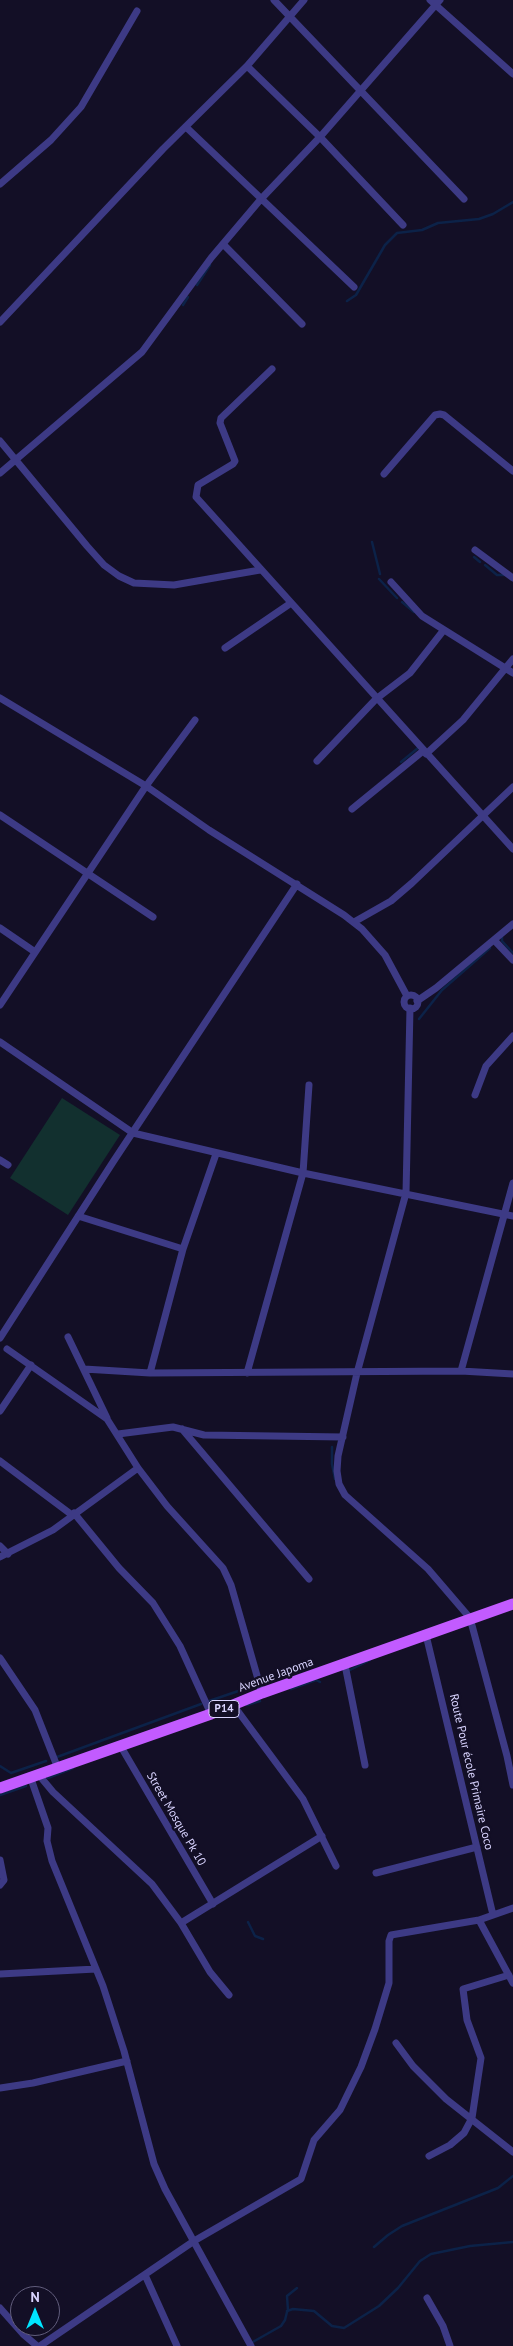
<!DOCTYPE html>
<html>
<head>
<meta charset="utf-8">
<style>
	body { margin:0 }
	#map { position:relative; width:513px; height:2346px; overflow:hidden; background:#130f26; font-family:"PT Sans",sans-serif }
	canvas { display:block }
	.north { position:absolute; left:10px; top:2286px; width:50px; height:50px; box-sizing:border-box; background:#130f26; border:1px solid #625e7d; border-radius:50%; rotate:0deg; font-size:14px; font-weight:700; line-height:20px; text-align:center; color:#d9d4ff }
	.north::after { content:''; display:block; margin:auto; width:18px; height:22px; background:#00e5ff; clip-path:polygon(50% 0,100% 100%,50% 72%,0 100%) }
</style>
</head>
<body>
<div id="map">
<canvas width="513" height="2346"></canvas>
<div class="north">N</div>
</div>
<script>
const ctx = document.querySelector('canvas').getContext('2d');
ctx.lineJoin = 'round';
function fill(path, color) { ctx.fillStyle = color; ctx.fill(path, 'evenodd'); }
const toPath = rows => new Path2D(rows.map(r => 'M' + r).join(''));
function strokePath(path, color, width, dash) { ctx.strokeStyle = color; ctx.lineWidth = width; ctx.lineCap = dash ? 'butt' : 'round'; ctx.setLineDash(dash || []); ctx.stroke(path); }
function label(font, color, halo, rows, align = 'center') {
  ctx.font = font + ' "PT Sans",sans-serif'; ctx.lineWidth = 5; ctx.setLineDash([]); ctx.textBaseline = 'middle'; ctx.strokeStyle = halo; ctx.fillStyle = color; for (const [text, x, y, turn = 0] of rows) {
    ctx.save(); ctx.translate(x, y); ctx.rotate((+turn || 0) * Math.PI / 180); ctx.textAlign = isNaN(turn) ? turn : align; if (halo) ctx.strokeText(text, 0, 0); ctx.fillText(text, 0, 0); ctx.restore();
  }
}
const green = toPath([
	[62,1098,120,1135,68,1215,10,1178]
]);
const stream = toPath([
	[197,285,210,265],
	[347,301,356,295,385,245,397,233,422,230,438,223,479,219,493,214,513,202],
	[183,305,188,297],
	[372,542,380,574],
	[474,557,480,562],
	[485,565,497,575,505,575],
	[379,579,397,598],
	[402,602,414,612],
	[401,762,418,748],
	[502,936,502,941,513,953],
	[419,1019,442,990,490,948],
	[332,1447,332,1464,335,1479],
	[350,1670,370,1660],
	[263,1682,299,1668,311,1659],
	[291,1689,316,1680,320,1682],
	[209,1701,256,1685],
	[247,1705,260,1701],
	[57,1757,201,1704],
	[0,1766,11,1773,46,1761],
	[48,1778,73,1768],
	[0,1795,26,1786],
	[248,1922,255,1936,263,1939],
	[374,2247,388,2235,402,2226,498,2188,513,2176],
	[287,2311,293,2309,314,2311,332,2326,344,2328,379,2306,398,2288,420,2261,431,2254,470,2246,513,2242],
	[288,2311,287,2296,297,2288],
	[251,2343,281,2326,285,2320,287,2312]
]);
const street = toPath([
	[274,0,464,199],
	[430,0,513,74],
	[247,66,320,137,403,225],
	[186,127,354,287],
	[0,184,51,140,81,107,137,11],
	[223,244,302,324],
	[0,322,163,149,247,66,304,0],
	[272,369,221,418,220,423,235,461,233,464,198,485,196,497,513,849],
	[0,441,87,546,104,565,119,576,134,583,174,585,260,570],
	[0,473,142,352,211,258,261,199,320,137,440,0],
	[384,474,435,415,440,414,444,415,513,471],
	[475,550,513,578],
	[391,582,422,616,513,673],
	[225,648,291,603],
	[0,698,146,786,209,830,344,915,362,929,385,955,407,996],
	[426,754,463,720,513,659],
	[317,761,376,699,410,673,443,631],
	[352,809,423,751],
	[0,815,153,917],
	[354,922,391,901,412,883,513,787],
	[0,928,35,952],
	[495,941,513,960],
	'404 1002a7 7 0 1 1 14 0a7 7 0 1 1-14 0Z',
	[417,1001,436,988,513,924],
	[0,1005,146,786,195,720],
	[410,1008,406,1193,357,1373,338,1456,337,1471,339,1484,345,1495,428,1569,470,1618,507,1756,513,1785],
	[0,1042,133,1133,303,1173,513,1216],
	[475,1095,486,1066,513,1036],
	[216,1154,183,1249,150,1373,461,1371,513,1374],
	[0,1160,8,1165],
	[78,1216,183,1249],
	[68,1337,107,1418],
	[0,1338,113,1162,297,884],
	[7,1349,107,1419,138,1468,167,1506,223,1568,231,1585,262,1693],
	[84,1369,150,1373],
	[461,1371,513,1183],
	[247,1373,303,1173,309,1085],
	[0,1411,31,1365],
	[182,1429,309,1579],
	[118,1434,173,1427,204,1435,343,1437],
	[0,1461,72,1515],
	[74,1513,119,1568,153,1603,180,1646,211,1714],
	[0,1546,8,1554],
	[0,1557,53,1530,138,1468],
	[426,1635,493,1915],
	[0,1658,35,1710,57,1766],
	[345,1665,365,1765],
	[234,1706,303,1799,336,1866],
	[120,1745,213,1904],
	[38,1774,53,1792,152,1884,181,1923,210,1972,229,1995],
	[30,1776,48,1828,47,1841,52,1861,103,1986,124,2051,154,2164,165,2189,251,2346],
	[0,1860,4,1880,0,1885],
	[376,1873,477,1847],
	[479,1920,513,1983],
	[181,1923,322,1836],
	[0,1974,96,1969],
	[396,2043,413,2066,446,2099,513,2152],
	[0,2088,33,2083,127,2061],
	[429,2156,450,2145,464,2133,472,2118,481,2058,467,2020,463,1989,509,1975],
	[145,2275,177,2346],
	[427,2298,443,2326,450,2346],
	[0,2308,23,2334,37,2346],
	[40,2346,194,2241,301,2179,314,2140,340,2110,361,2067,375,2029,389,1983,389,1941,391,1935,479,1920,513,1908]
]);
const primary = toPath([
	[0,1788,211,1714,262,1693,513,1604]
]);
const shields = [
	[224,1709,30]
];
const shieldNames = [
	["P14",224,1709]
];
const streetNames = [
	["Avenue Japoma",276,1675,-20],
	["Route Pour école Primaire Coco",471,1772,77],
	["Street Mosque Pk 10",176,1819,60]
];
fill(green, '#12302f');
strokePath(stream, '#0c2248', 2.5);
strokePath(street, '#3d3a85', 7);
strokePath(primary, '#c25bff', 11);
for (const [x, y, w] of shields) { const box = new Path2D(); box.roundRect(x - w / 2, y - 8.5, w, 17, 4); ctx.fillStyle = '#130f26'; ctx.fill(box); strokePath(box, '#d9d4ff', 1); }
label('bold 11px', '#d9d4ff', null, shieldNames);
label('12px', '#d9d4ff', '#130f26', streetNames);
</script>
</body>
</html>
